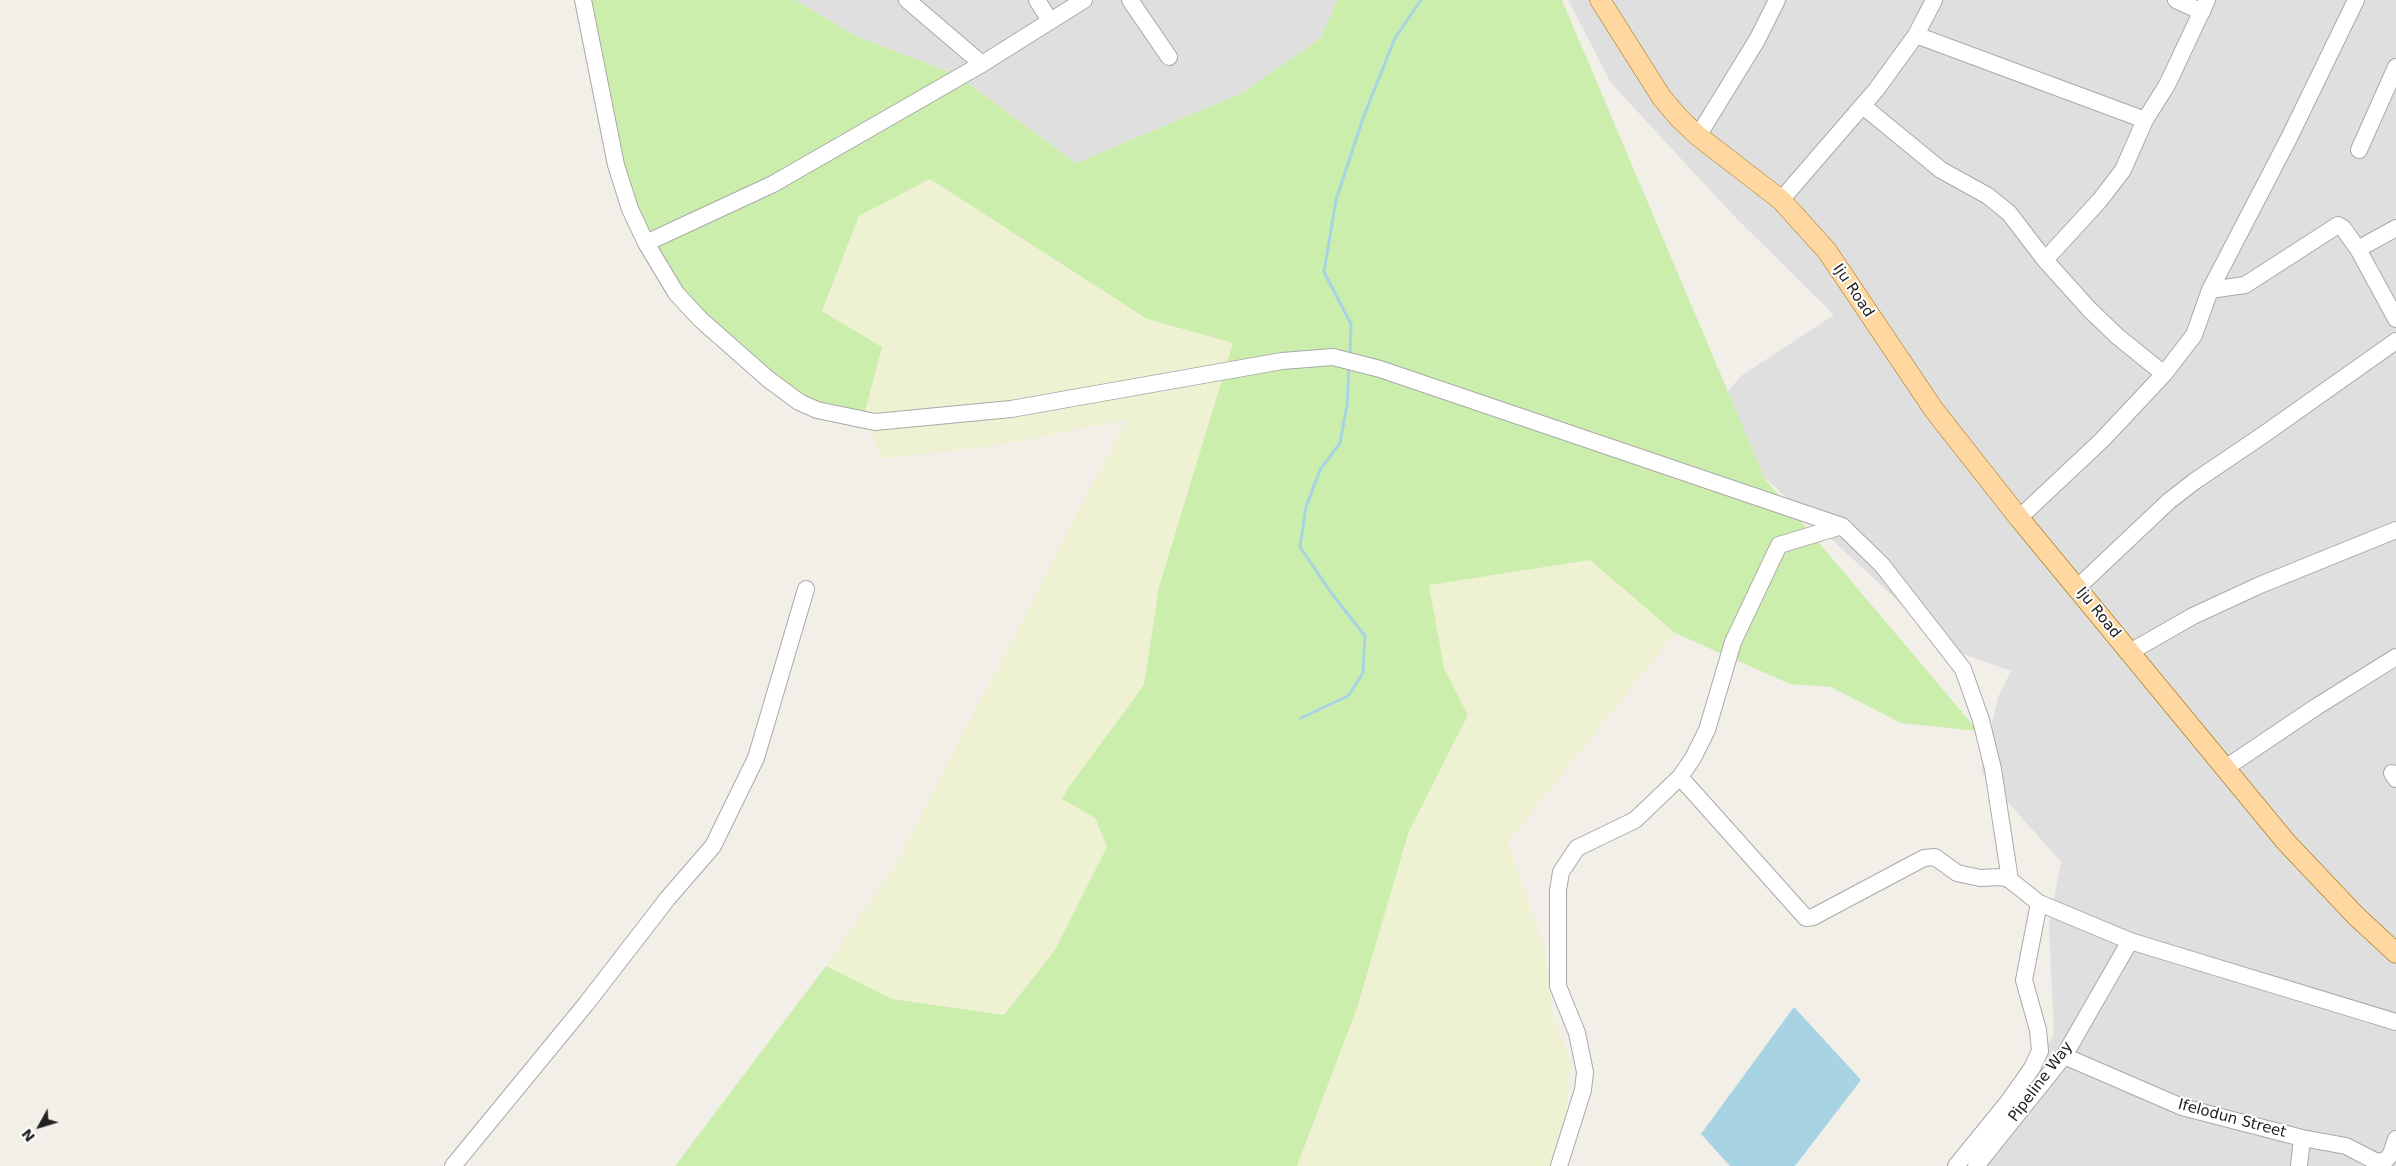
<!DOCTYPE html>
<html>
<head>
<meta charset="utf-8">
<style>
	body { margin:0 }
	#map { position:relative; width:2396px; height:1166px; overflow:hidden; background:#f2efe8; font-family:"DejaVu Sans",sans-serif }
	canvas { display:block }
	.north { position:absolute; left:15px; top:1101px; width:50px; height:50px; -webkit-text-stroke:4px #fff; paint-order:stroke; rotate:231deg; font-size:14px; font-weight:700; line-height:20px; text-align:center; color:#222 }
	.north::after { content:''; display:block; margin:auto; width:18px; height:22px; background:#222; clip-path:polygon(50% 0,100% 100%,50% 72%,0 100%) }
</style>
</head>
<body>
<div id="map">
<canvas width="2396" height="1166"></canvas>
<div class="north">N</div>
</div>
<script>
const ctx = document.querySelector('canvas').getContext('2d');
ctx.lineJoin = 'round';
function fill(path, color) { ctx.fillStyle = color; ctx.fill(path, 'evenodd'); }
const toPath = rows => new Path2D(rows.map(r => 'M' + r).join(''));
function strokePath(path, color, width, dash) { ctx.strokeStyle = color; ctx.lineWidth = width; ctx.lineCap = dash ? 'butt' : 'round'; ctx.setLineDash(dash || []); ctx.stroke(path); }
function label(font, color, halo, rows, align = 'center') {
  ctx.font = font + ' "DejaVu Sans",sans-serif'; ctx.lineWidth = 4; ctx.setLineDash([]); ctx.textBaseline = 'middle'; ctx.strokeStyle = halo; ctx.fillStyle = color; for (const [text, x, y, turn = 0] of rows) {
    ctx.save(); ctx.translate(x, y); ctx.rotate((+turn || 0) * Math.PI / 180); ctx.textAlign = isNaN(turn) ? turn : align; if (halo) ctx.strokeText(text, 0, 0); ctx.fillText(text, 0, 0); ctx.restore();
  }
}
const residential = toPath([
	[795,0,1337,0,1321,38,1242,93,1076,163,957,75,856,36],
	[1568,0,2396,0,2396,1166,1947,1166,2054,1036,2049,926,2061,862,1981,772,1998,697,2011,671,1951,650,1763,476,1708,414,1741,376,1834,315,1733,215,1611,83]
]);
const farmland = toPath([
	[930,179,1147,319,1233,343,1159,587,1144,685,1068,788,1063,799,1095,818,1107,847,1055,950,1004,1015,892,999,826,966,895,865,1126,420,995,446,882,459,822,311,859,216],
	[1590,560,1675,633,1508,842,1545,949,1553,1016,1571,1064,1566,1111,1552,1166,1297,1166,1357,1008,1409,831,1468,715,1444,668,1428,585]
]);
const grass = toPath([
	[585,0,795,0,856,36,957,75,1076,163,1242,93,1321,38,1337,0,1562,0,1765,479,1978,731,1901,723,1831,687,1790,684,1675,633,1590,560,1429,585,1444,668,1468,715,1409,831,1357,1008,1297,1166,675,1166,826,966,892,999,1004,1015,1055,950,1107,847,1095,818,1062,799,1068,788,1144,685,1159,587,1233,343,1147,319,930,179,859,216,822,311,882,347,864,415,821,405,744,355,664,269,627,181]
]);
const water = toPath([
	[1794,1007,1861,1080,1795,1166,1730,1166,1701,1134]
]);
const stream = toPath([
	[1350,355,1351,324,1324,272,1336,200,1363,118,1395,38,1421,0],
	[1301,718,1348,696,1363,673,1365,636,1332,594,1300,547,1306,507,1320,470,1340,443,1347,405,1349,366]
]);
const minor = toPath([
	[583,0,616,165,630,209,646,243,676,293,700,319,768,379,799,402,817,410,875,422,1011,409,1282,361,1333,357,1380,369,1842,526,1882,565,1963,669,1981,720,1993,769,2010,880],
	[907,0,982,64],
	[1037,0,1050,21],
	[1130,0,1169,57],
	[2176,0,2202,12],
	[1916,35,2145,120],
	[1863,106,1941,170,1988,196,2009,213,2045,260,2089,309,2117,336,2164,374],
	[1698,136,1757,40,1777,0],
	[2359,150,2396,67],
	[1781,200,1876,90,1916,35,1934,0],
	[646,243,773,184,982,64,1084,0],
	[2358,249,2396,228],
	[2045,260,2100,200,2123,170,2145,120,2167,85,2207,0],
	[2210,290,2245,285,2338,225,2343,228,2358,249,2396,319],
	[2019,518,2102,440,2164,374,2194,335,2210,290,2289,138,2356,0],
	[2077,588,2169,501,2195,481,2263,435,2396,341],
	[2130,652,2193,616,2260,585,2396,530],
	[2224,769,2316,707,2396,657],
	[2392,773,2396,779],
	[1680,777,1806,918,1813,917,1924,858,1935,857,1957,873,1980,878,2002,877,2010,880,2039,903,2130,941,2396,1022],
	[2064,1056,2182,1107,2302,1138,2346,1146,2377,1162,2386,1160,2391,1154,2396,1139],
	[453,1166,586,1004,668,898,713,846,756,758,806,589],
	[1559,1166,1583,1090,1585,1072,1577,1033,1558,986,1558,890,1561,872,1577,848,1635,820,1680,777,1693,758,1707,730,1733,642,1779,545,1842,526],
	[1956,1166,2008,1102,2032,1068,2040,1051,2038,1030,2024,980,2039,903],
	[1976,1166,2064,1056,2130,941],
	[2299,1166,2302,1138]
]);
const major = toPath([
	[1600,0,1662,98,1679,118,1698,136,1781,200,1827,251,1934,410,2019,518,2286,842,2356,916,2396,953]
]);
const streetNames = [
	["Iju Road",1853,291,56],
	["Iju Road",2098,613,51],
	["Pipeline Way",2041,1082,-53],
	["Ifelodun Street",2232,1119,15]
];
fill(residential, '#e0dfdf');
fill(farmland, '#eff1d3');
fill(grass, '#cceead');
fill(water, '#a7d3e2');
strokePath(stream, '#a7d3e2', 3);
strokePath(minor, '#a9a9a9', 18);
strokePath(major, '#a06e00', 21);
strokePath(minor, '#fff', 16);
strokePath(major, '#ffd8a1', 20);
label('15px', '#222', '#fff', streetNames);
</script>
</body>
</html>
